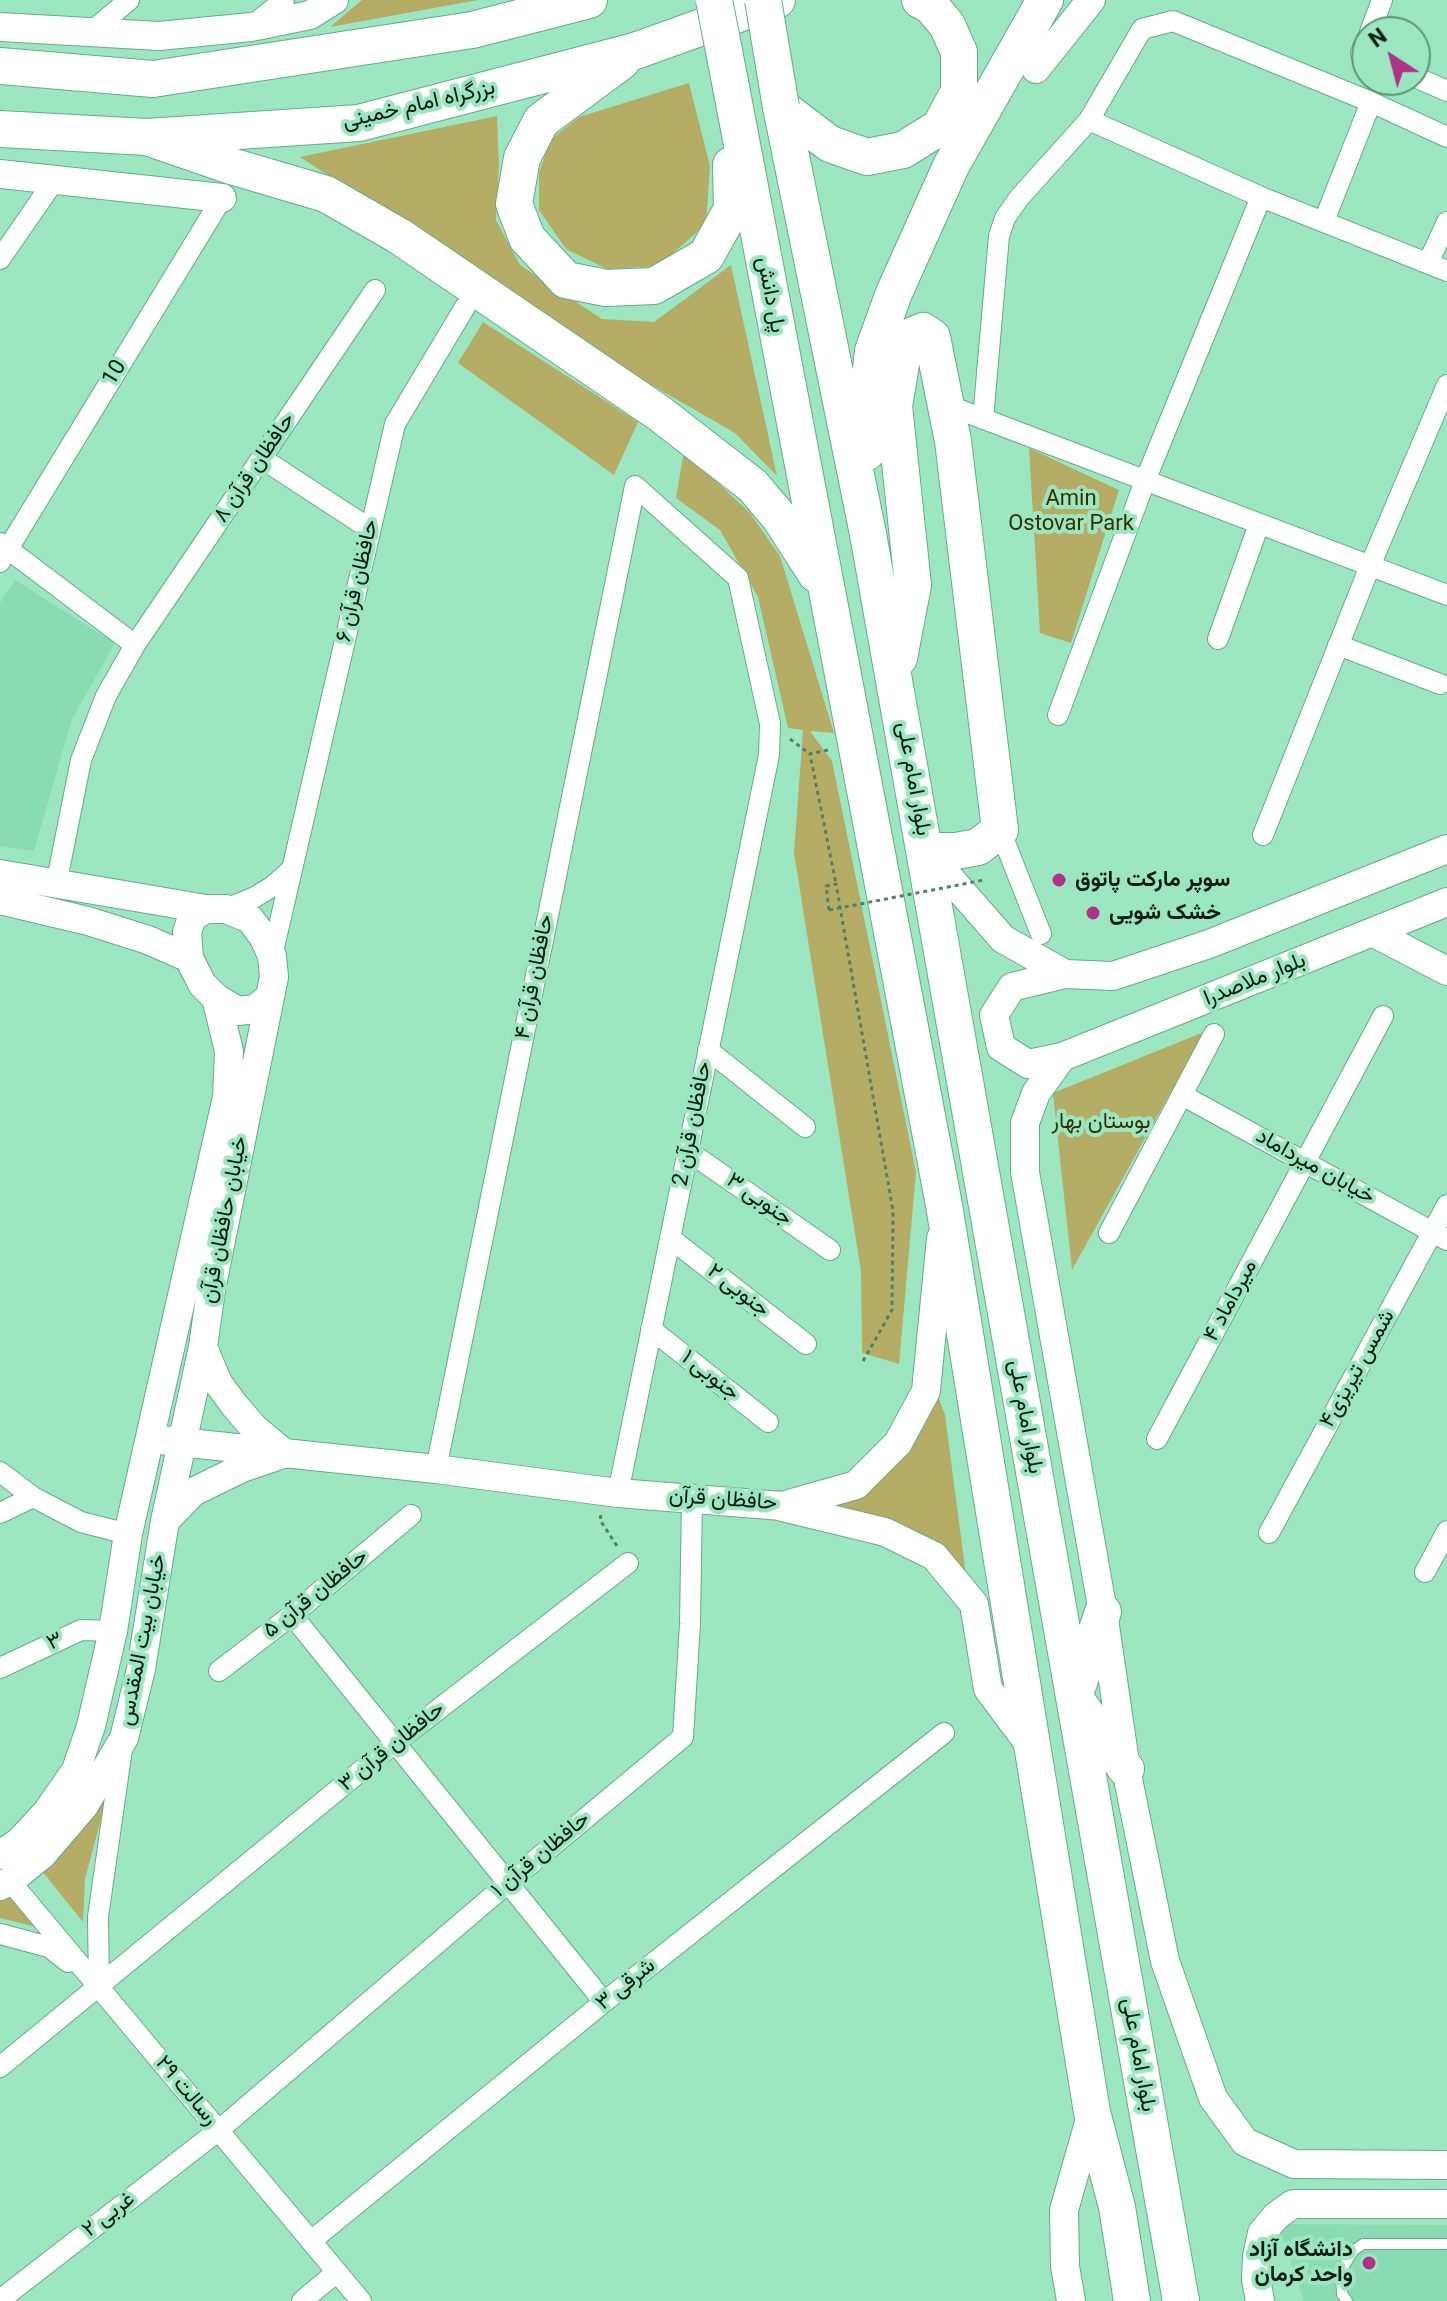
<!DOCTYPE html>
<html>
<head>
<meta charset="utf-8">
<style>
	body { margin:0 }
	#map { position:relative; width:1447px; height:2301px; overflow:hidden; background:#9de6c2; font-family:Roboto,sans-serif }
	canvas { display:block }
	.north { position:absolute; left:1351px; top:16px; width:80px; height:80px; box-sizing:border-box; background:#9de6c2; border:2px solid #5e957a; border-radius:50%; rotate:324deg; font-size:22px; font-weight:700; line-height:32px; text-align:center; color:#001b0f }
	.north::after { content:''; display:block; margin:auto; width:28px; height:36px; background:#ad3488; clip-path:polygon(50% 0,100% 100%,50% 72%,0 100%) }
</style>
</head>
<body>
<div id="map">
<canvas width="1447" height="2301"></canvas>
<div class="north">N</div>
</div>
<script>
const ctx = document.querySelector('canvas').getContext('2d');
ctx.lineJoin = 'round';
function fill(path, color) { ctx.fillStyle = color; ctx.fill(path, 'evenodd'); }
const toPath = rows => new Path2D(rows.map(r => 'M' + r).join(''));
function strokePath(path, color, width, dash) { ctx.strokeStyle = color; ctx.lineWidth = width; ctx.lineCap = dash ? 'butt' : 'round'; ctx.setLineDash(dash || []); ctx.stroke(path); }
function label(font, color, halo, rows, align = 'center') {
  ctx.font = font + ' Roboto,Vazirmatn,sans-serif'; ctx.lineWidth = 8; ctx.setLineDash([]); ctx.textBaseline = 'middle'; ctx.strokeStyle = halo; ctx.fillStyle = color; for (const [text, x, y, turn = 0] of rows) {
    ctx.save(); ctx.translate(x, y); ctx.rotate((+turn || 0) * Math.PI / 180); ctx.textAlign = isNaN(turn) ? turn : align; if (halo) ctx.strokeText(text, 0, 0); ctx.fillText(text, 0, 0); ctx.restore();
  }
}
const built = toPath([
	[15,580,115,643,72,719,34,851,0,846,0,603],
	[1278,2224,1447,2225,1447,2301,1304,2301]
]);
const green = toPath([
	[362,0,478,0,330,27],
	[689,83,710,166,706,224,659,266,607,269,566,249,539,210,539,173,550,140,579,117],
	[497,116,499,165,496,220,520,265,602,319,654,322,731,265,777,476,735,433,636,376,300,157],
	[483,322,638,422,614,475,458,363],
	[1029,448,1119,490,1071,643,1040,633],
	[684,451,750,513,780,556,834,733,810,731,832,761,916,1172,899,1364,862,1353,861,1271,794,853,803,730,788,728,758,597,720,530,676,498],
	[1204,1032,1072,1270,1053,1093],
	[935,1388,945,1415,967,1583,821,1508,881,1481,913,1440],
	[110,1785,85,1879,83,1922,42,1871],
	[14,1889,49,1930,0,1918,0,1894]
]);
const path = toPath([
	[790,739,810,754],
	[828,750,810,754,836,884],
	[829,910,826,886,836,884,893,1211,892,1310,862,1363],
	[601,1515,600,1520,617,1546]
]);
const lane = toPath([
	[1347,2301,1342,2294,1341,2271,1353,2251,1363,2244,1447,2244]
]);
const street = toPath([
	[253,25,284,0],
	[91,32,129,0],
	[1370,32,1382,0],
	[1367,39,1361,53,1367,56],
	[1415,77,1447,91],
	[1447,137,1371,102,1173,21,1142,29,1089,120,1261,197,1447,271],
	[1324,221,1371,102],
	[0,259,56,178],
	[1428,263,1447,222],
	[947,405,1447,595],
	[983,419,999,236,1005,218,1019,198,1089,120],
	[261,458,370,529],
	[0,543,135,645,106,696,81,760,56,885],
	[0,562,222,198],
	[1218,639,1259,524],
	[135,645,375,290],
	[1338,645,1440,684],
	[1058,715,1145,481,1261,197],
	[1000,830,1041,934],
	[1263,835,1370,566,1447,385],
	[226,909,255,897,273,886,291,870],
	[272,956,395,424,465,307],
	[708,1050,805,1127],
	[1182,1095,1447,1240],
	[688,1151,830,1250],
	[1109,1233,1214,1034],
	[670,1238,806,1344],
	[651,1329,768,1422],
	[1157,1439,1383,1016],
	[436,1469,635,486],
	[0,1472,33,1497,81,1522,128,1534],
	[618,1493,769,755,770,724,738,578,635,486],
	[0,1513,33,1497],
	[1269,1533,1447,1205],
	[1425,1572,1447,1531],
	[292,1615,604,2002],
	[0,1668,81,1630,113,1631],
	[219,1671,292,1615,411,1515],
	[10,1881,361,2301],
	[0,1934,49,1947,68,1962],
	[99,1987,98,1917,122,1749],
	[0,2067,396,1742,628,1563],
	[311,2241,604,2002,944,1733],
	[0,2300,219,2130,509,1882,683,1737,690,1624,692,1499],
	[302,2301,337,2272]
]);
const secondary = toPath([
	[0,27,159,36,251,27,310,15,334,0],
	[1036,69,1091,0],
	[0,174,222,198],
	[1447,849,1209,944,1113,976,1065,974,1012,987,994,1015,1001,1047,1028,1064,1062,1057,1447,902],
	[926,851,1003,939,1065,974],
	[0,874,206,909],
	[0,900,88,921,148,940,189,958],
	[206,909,226,909,250,919,264,938,272,956,274,977,270,997,255,1009,238,1011,216,998,202,984,189,958,187,932,192,917,206,909],
	[1374,933,1447,971],
	[1062,1057,1036,1093,1025,1123,1025,1172,1103,1612,1126,1769,1165,1961,1213,2098,1245,2142,1294,2164,1447,2165],
	[203,1347,218,1383,235,1406,254,1428,285,1454],
	[151,1439,436,1469,618,1493,782,1506,856,1485,898,1443,926,1391,941,1238],
	[782,1507,885,1532,934,1556,974,1604,988,1689,1032,1748],
	[166,1520,193,1492,242,1468,277,1456],
	[0,1855,19,1842,47,1812,76,1770,91,1726,113,1631,128,1534,227,1097,229,1051,216,998],
	[0,1886,10,1881,42,1855,84,1806,124,1738,141,1669,165,1521,203,1347,211,1290,270,997],
	[1071,2301,1065,2266,1064,2210,1092,2112],
	[1260,2301,1256,2279,1257,2256,1262,2233,1276,2216,1293,2204,1447,2204]
]);
const highway = toPath([
	[622,61,541,121,522,158,514,204,527,238,566,280,606,288,654,286,706,256,732,209,731,165],
	[0,66,153,79,472,30,589,0],
	[731,87,944,1205,1092,2112,1117,2207,1132,2301],
	[781,107,868,534,1181,2301],
	[781,107,830,144,867,157,903,150,940,127,959,91,959,52,947,25,931,6,920,0],
	[0,129,147,137,359,123,635,51,777,0],
	[147,137,231,166,326,194,399,236,659,413,753,486,780,518,816,574],
	[867,452,866,413,873,351,894,293,951,166,1045,0],
	[899,658,913,585,894,406,904,346,911,336,923,331,932,337,953,441,1000,830,978,847,956,851,926,851],
	[1103,1612,1074,1697,1126,1769]
]);
const pathBridge = toPath([
	[829,910,984,880]
]);
const highwayBridge = toPath([
	[714,0,731,87],
	[763,0,781,107]
]);
const markers = [
	[1059,880,8,"#ad3488"],
	[1093,913,8,"#ad3488"],
	[1369,2263,8,"#ad3488"]
];
const streetNames = [
	["بزرگراه امام خمینی",419,105,-13],
	["پل دانش",770,295,79],
	["10",115,373,-59],
	["حافظان قرآن ۸",255,468,-56],
	["حافظان قرآن ۶",358,581,-77],
	["بلوار امام علی",913,779,80],
	["حافظان قرآن ۴",535,977,-79],
	["بلوار ملاصدرا",1255,980,-22],
	["حافظان قرآن 2",693,1124,-79],
	["خیابان میرداماد",1315,1167,29],
	["جنوبی ۳",759,1200,35],
	["خیابان حافظان قرآن",225,1220,-79],
	["جنوبی ۲",738,1291,38],
	["میرداماد ۴",1231,1301,-62],
	["شمس تیریزی۴",1358,1369,-61],
	["جنوبی ۱",710,1376,38],
	["بلوار امام علی",1025,1417,80],
	["حافظان قرآن",723,1500,4],
	["حافظان قرآن ۵",316,1594,-39],
	["خیابان بیت المقدس",143,1640,-79],
	["۳",55,1642,-25],
	["حافظان قرآن ۳",392,1747,-39],
	["حافظان قرآن ۱",541,1855,-40],
	["۳ شرقی",626,1985,-39],
	["بلوار امام علی",1138,2055,80],
	["رسالت ۲۹",186,2091,50],
	["۲ غربی",109,2215,-38]
];
const parkNames = [
	["Amin",1071,499],
	["Ostovar Park",1071,524],
	["بوستان بهار",1101,1122]
];
const poiNames = [
	["سوپر مارکت پاتوق",1075,880],
	["خشک شویی",1109,913],
	["دانشگاه آزاد",1353,2250,"right"],
	["واحد کرمان",1353,2275,"right"]
];
fill(built, '#89dbb4');
fill(green, '#b5ad66');
strokePath(lane, '#64ab8a', 12);
strokePath(street, '#64ab8a', 22);
strokePath(secondary, '#64ab8a', 30);
strokePath(highway, '#64ab8a', 38);
strokePath(path, '#4f8169', 3, [4, 4]);
strokePath(lane, '#fff', 10);
strokePath(street, '#fff', 20);
strokePath(secondary, '#fff', 28);
strokePath(highway, '#fff', 36);
strokePath(highwayBridge, '#64ab8a', 38, []);
strokePath(pathBridge, '#4f8169', 3, [4, 4]);
strokePath(highwayBridge, '#fff', 36);
for (const [x, y, r, color] of markers) { const dot = new Path2D(); dot.arc(x, y, r, 0, 2 * Math.PI); ctx.fillStyle = color; ctx.fill(dot); strokePath(dot, '#9de6c2', 3); }
label('22px', '#001b0f', '#9de6c2', streetNames);
label('22px', '#353001', '#9de6c2', parkNames);
label('bold 22px', '#001b0f', '#9de6c2', poiNames, 'left');
</script>
</body>
</html>
